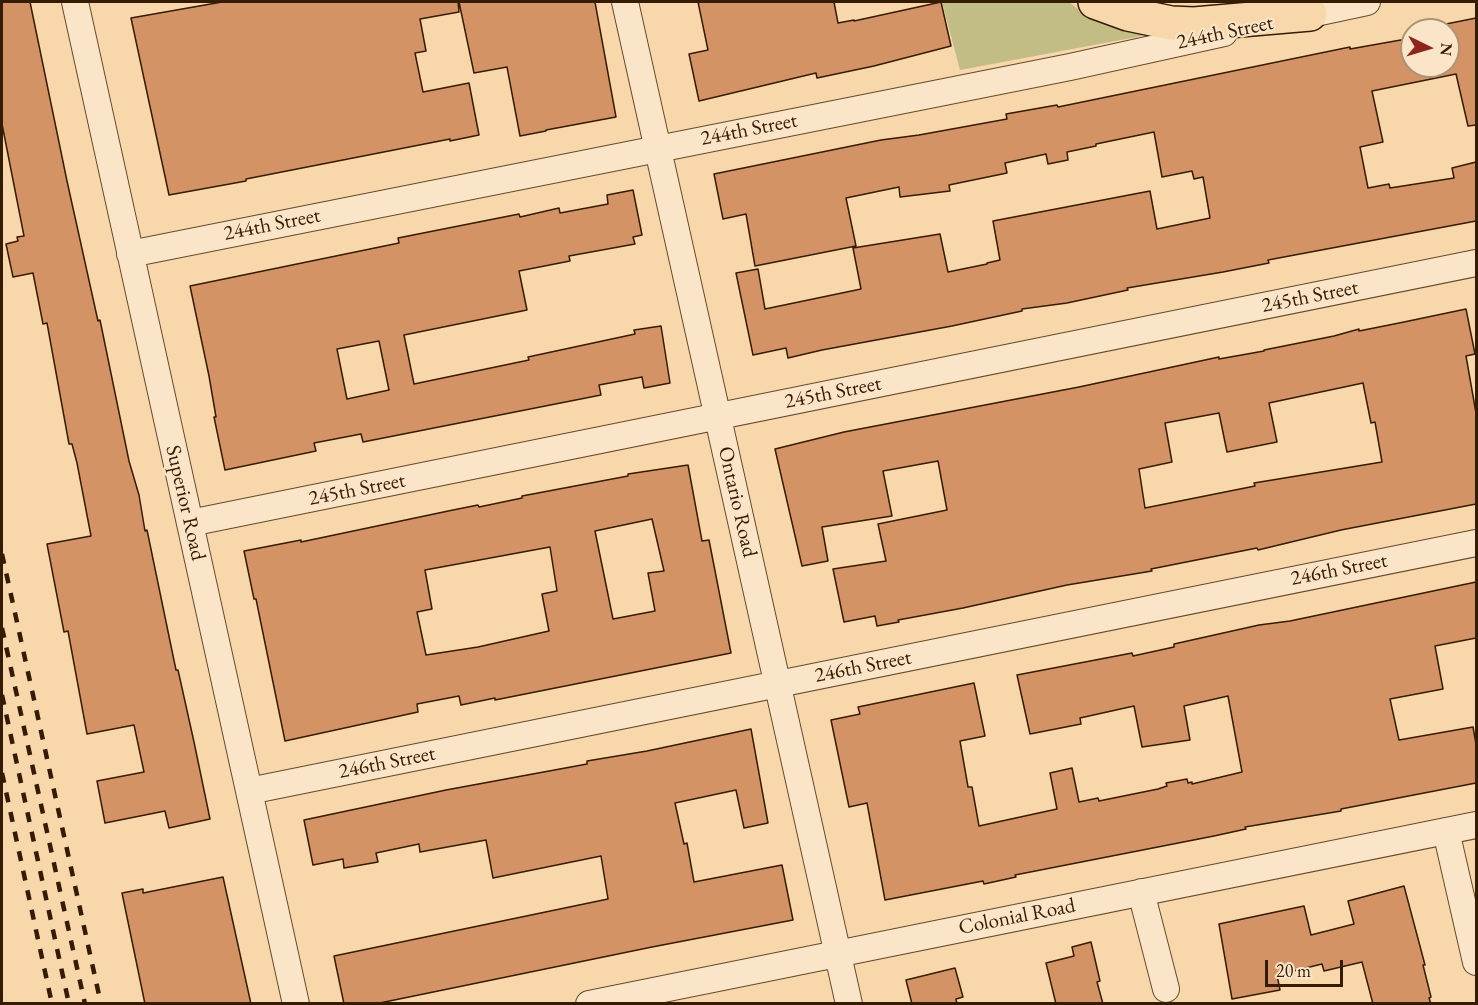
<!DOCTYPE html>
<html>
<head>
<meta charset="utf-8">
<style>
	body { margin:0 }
	#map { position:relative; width:1478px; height:1005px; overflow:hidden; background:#f8d7aa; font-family:"EB Garamond",serif }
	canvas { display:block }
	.frame { position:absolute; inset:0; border:3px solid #341c03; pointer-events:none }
	.north { position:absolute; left:1400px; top:18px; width:60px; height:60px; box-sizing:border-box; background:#fae5c8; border:2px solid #ab9579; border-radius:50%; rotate:95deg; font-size:16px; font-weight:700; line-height:24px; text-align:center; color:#341c03 }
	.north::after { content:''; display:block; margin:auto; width:21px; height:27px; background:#8f2418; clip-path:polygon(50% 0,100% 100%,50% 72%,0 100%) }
	.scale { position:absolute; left:1265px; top:960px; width:78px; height:27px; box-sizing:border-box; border:3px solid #341c03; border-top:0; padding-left:8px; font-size:18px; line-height:21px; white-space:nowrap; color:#341c03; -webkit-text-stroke:4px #fae5c8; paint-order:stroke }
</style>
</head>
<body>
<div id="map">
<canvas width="1478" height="1005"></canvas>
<div class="frame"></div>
<div class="north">N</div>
<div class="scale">20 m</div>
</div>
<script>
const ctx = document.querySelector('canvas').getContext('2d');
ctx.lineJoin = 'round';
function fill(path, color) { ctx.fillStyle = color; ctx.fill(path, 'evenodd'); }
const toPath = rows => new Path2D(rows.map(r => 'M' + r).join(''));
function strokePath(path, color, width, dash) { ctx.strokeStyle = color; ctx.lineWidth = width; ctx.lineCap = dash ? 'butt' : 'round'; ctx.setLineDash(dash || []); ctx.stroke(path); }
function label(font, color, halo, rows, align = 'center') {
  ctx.font = font + ' "EB Garamond",serif'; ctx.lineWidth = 4.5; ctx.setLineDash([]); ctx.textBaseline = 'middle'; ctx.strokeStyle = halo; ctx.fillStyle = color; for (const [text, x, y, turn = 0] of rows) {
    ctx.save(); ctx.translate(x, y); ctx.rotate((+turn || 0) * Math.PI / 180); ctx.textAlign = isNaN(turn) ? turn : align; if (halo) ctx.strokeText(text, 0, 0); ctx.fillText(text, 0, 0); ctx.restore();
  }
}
const green = toPath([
	[942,2,1069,2,1082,12,1143,29,1142,36,960,70]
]);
const building = toPath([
	[2,2,30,2,67,181,98,321,100,320,129,461,139,495,145,531,147,530,176,670,178,670,194,742,210,819,169,828,165,811,105,823,97,781,144,772,134,725,87,734,68,631,64,632,47,544,91,536,77,463,72,444,69,444,47,323,43,324,33,273,13,277,6,244,18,241,17,237,24,236,2,124,2,2],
	[222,2,458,2,459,12,420,19,426,51,415,53,423,92,469,83,479,135,450,141,450,139,246,179,246,181,169,195,131,18,222,2],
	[459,2,595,2,616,117,546,130,546,131,520,136,507,67,474,73,459,2],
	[698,2,834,2,838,23,854,20,854,21,941,2,951,46,874,66,817,78,816,73,699,101,689,54,708,50,698,2],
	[1476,18,1476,125,1468,126,1456,74,1372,91,1383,142,1360,147,1368,188,1389,184,1390,188,1454,178,1452,168,1476,162,1476,221,1268,260,1269,263,1223,272,1127,288,1128,290,1067,303,1022,309,1022,311,952,326,822,350,788,358,786,348,753,355,736,273,758,269,765,309,861,289,853,248,940,234,948,272,987,264,987,263,1000,260,993,221,1150,191,1157,229,1210,218,1203,177,1194,179,1192,171,1162,177,1154,132,1096,144,1096,146,1067,152,1068,160,1048,164,1046,154,1005,163,1007,173,949,185,950,191,900,197,899,187,846,198,856,246,755,266,746,214,723,219,714,174,881,140,919,135,1007,119,1006,114,1057,105,1058,107,1350,47,1350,49,1412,38,1412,66,1448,66,1448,30,1426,30,1426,28,1476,18],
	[633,190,642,235,633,237,635,244,569,256,570,261,519,271,527,310,404,335,414,384,529,360,528,357,635,334,634,330,661,326,670,383,644,388,642,377,599,385,601,395,363,442,361,434,314,443,316,451,225,470,214,417,216,417,209,376,190,286,399,243,398,238,519,214,520,217,559,208,560,213,608,204,607,195,633,190],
	[379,341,389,390,347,399,337,349,379,341],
	[1466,309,1475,354,1466,356,1476,413,1476,504,1341,530,1258,550,1257,548,1151,569,1152,571,1067,585,963,608,898,620,899,622,877,626,875,616,844,622,833,569,886,561,878,524,947,510,938,461,883,471,892,516,822,527,828,561,802,566,775,449,844,432,1079,387,1219,357,1219,359,1264,351,1264,350,1334,336,1359,329,1359,331,1404,322,1466,309],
	[1363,383,1371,423,1375,422,1382,462,1254,483,1255,486,1145,508,1139,469,1172,462,1165,423,1219,413,1227,452,1277,442,1269,403,1363,383],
	[688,465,702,541,709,540,731,653,495,700,495,698,461,705,459,696,417,704,418,712,285,741,256,599,254,599,244,551,301,540,301,542,453,510,478,505,479,507,522,498,522,496,628,476,628,474,688,465],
	[652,519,664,571,648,573,655,611,613,619,595,531,652,519],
	[550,547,557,591,542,594,549,631,478,647,426,655,417,612,432,609,425,570,550,547],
	[1476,582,1476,638,1435,646,1443,689,1390,699,1399,740,1473,727,1476,744,1476,783,1341,809,1341,811,1245,827,1246,829,1214,836,1015,875,1016,877,984,884,983,881,885,900,867,803,849,807,831,720,860,714,858,707,974,683,985,736,960,741,968,787,972,787,979,826,1057,809,1050,773,1072,768,1079,802,1098,798,1099,801,1158,789,1167,786,1166,783,1187,779,1188,783,1192,782,1192,784,1242,772,1228,696,1184,706,1190,740,1142,747,1134,706,1080,718,1081,724,1030,734,1017,675,1132,653,1133,656,1174,647,1174,644,1259,625,1290,621,1476,582],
	[751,729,768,823,744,828,736,790,675,803,684,844,687,843,694,882,782,865,793,920,652,947,375,1004,344,1004,334,956,608,899,601,856,493,878,486,840,420,852,419,844,376,853,378,862,344,868,343,859,313,865,304,820,446,790,587,764,587,761,647,751,751,729],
	[223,877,251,1004,145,1004,122,893,143,889,143,893,223,877],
	[1404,886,1425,965,1423,965,1431,997,1429,998,1431,1004,1373,1004,1362,962,1324,971,1322,964,1277,975,1280,990,1232,999,1219,924,1304,906,1311,935,1354,924,1348,901,1404,886],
	[1091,942,1100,981,1097,982,1103,1004,1056,1004,1046,963,1074,956,1072,947,1091,942],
	[955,968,963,997,956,999,957,1004,912,1004,906,980,955,968]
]);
const minor = toPath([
	[75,2,296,1004],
	[625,2,849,1004],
	[1292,18,1367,2],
	[130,254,1070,67,1224,33],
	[190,523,1476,263],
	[249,791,1476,543],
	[1446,831,1476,962],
	[1141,892,1166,989],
	[589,1004,1476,825]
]);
const highway = toPath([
	[1095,2,1128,14,1171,23,1194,24,1310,14]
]);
const rail = toPath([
	[2,554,101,1004],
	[2,628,85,1004],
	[2,695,69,1004],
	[2,773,52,1004]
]);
const streetNames = [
	["244th Street",1225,33,-12],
	["244th Street",749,130,-11],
	["244th Street",272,225,-11],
	["245th Street",1310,297,-11],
	["245th Street",833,393,-11],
	["245th Street",357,490,-11],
	["Ontario Road",737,502,77],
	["Superior Road",185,503,77],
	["246th Street",1339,570,-11],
	["246th Street",863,667,-11],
	["246th Street",387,763,-11],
	["Colonial Road",1017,917,-11]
];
fill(green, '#c2bd85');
fill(building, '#d49364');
strokePath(building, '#341c03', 1.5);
strokePath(minor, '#654b2d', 28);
strokePath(highway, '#341c03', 36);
strokePath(minor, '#fae5c8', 26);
strokePath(highway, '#f8d7aa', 33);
strokePath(rail, '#341c03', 4.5, [10, 10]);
label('21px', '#341c03', '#fae5c8', streetNames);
</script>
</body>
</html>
